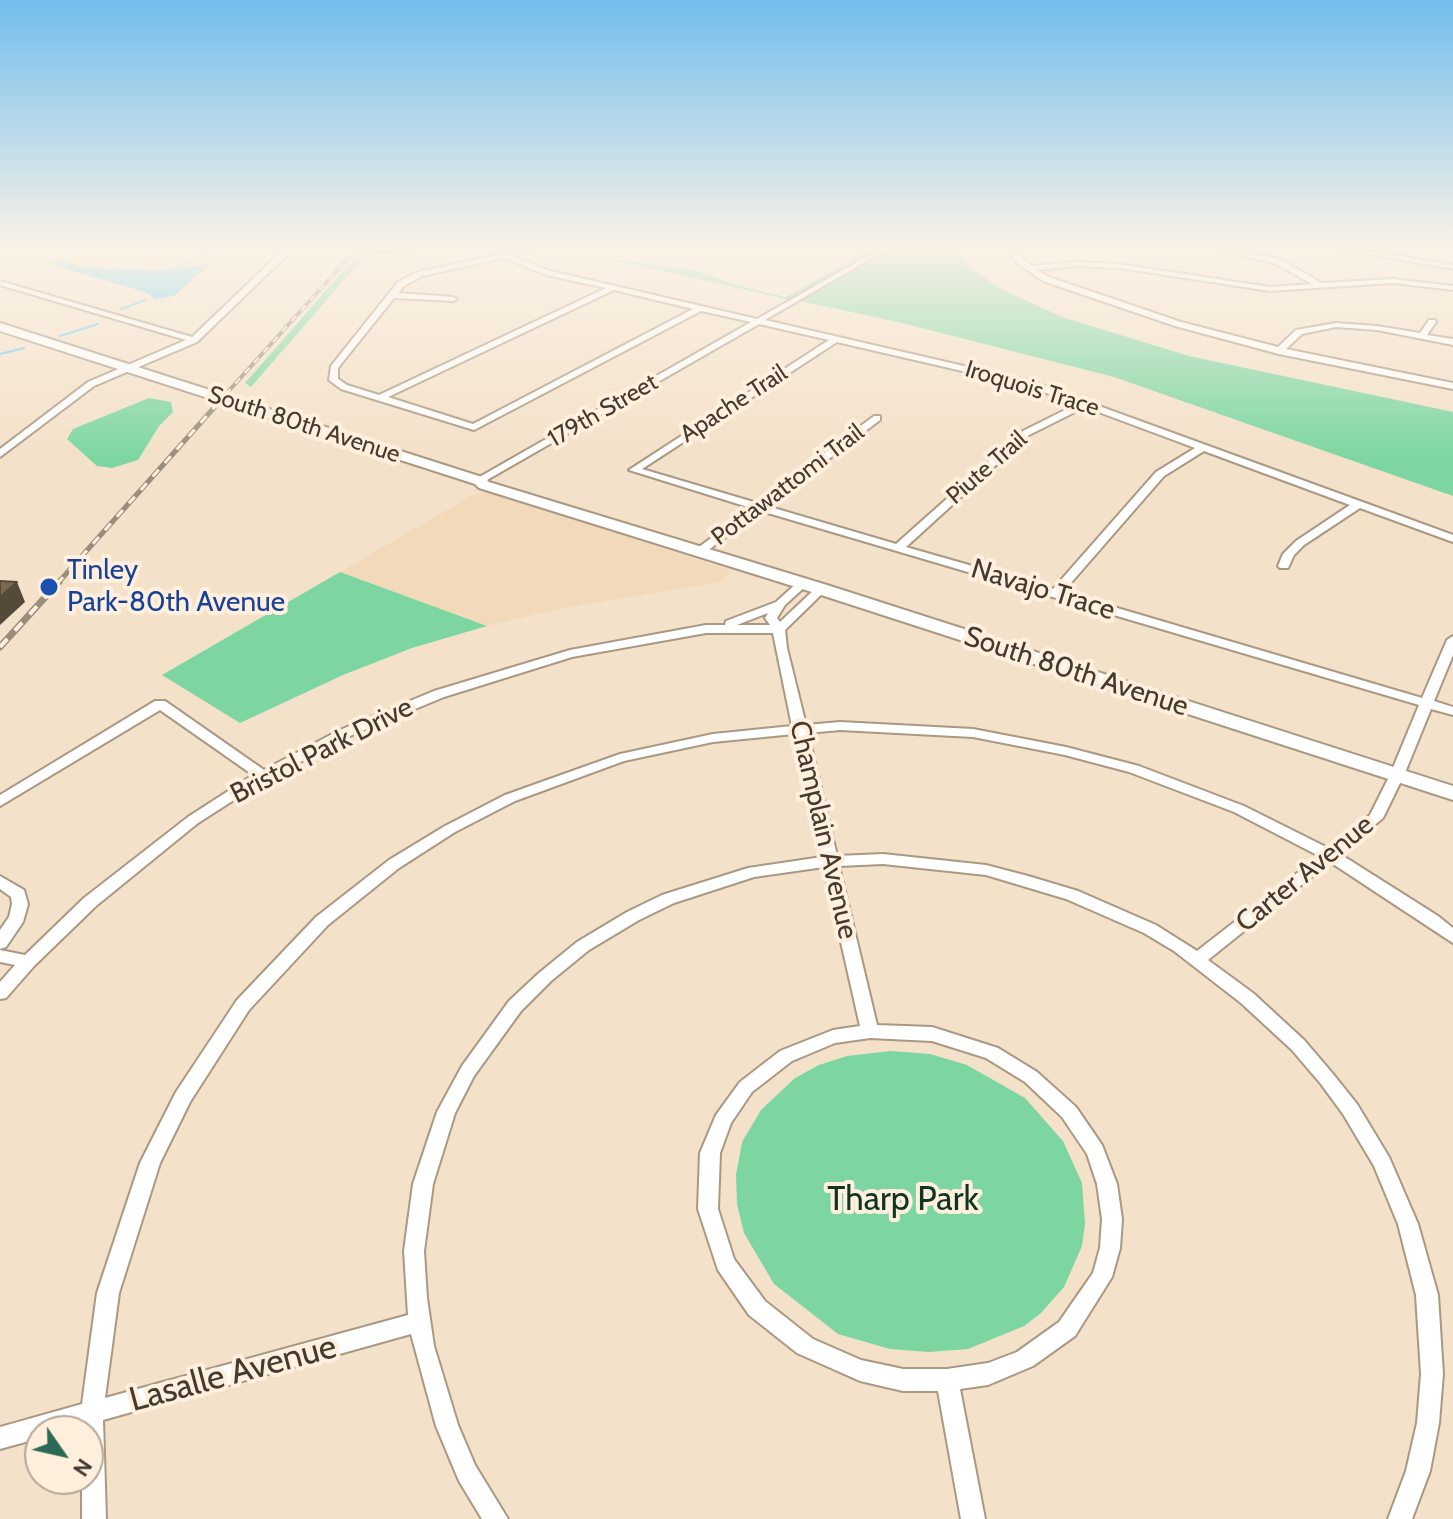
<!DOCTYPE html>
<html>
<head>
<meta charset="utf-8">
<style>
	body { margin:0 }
	#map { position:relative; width:1453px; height:1519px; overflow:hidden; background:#f4e1c9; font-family:Cabin,sans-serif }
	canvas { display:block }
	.north { position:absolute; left:24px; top:1415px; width:80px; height:80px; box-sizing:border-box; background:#ffefdc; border:2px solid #b4a798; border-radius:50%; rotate:124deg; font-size:22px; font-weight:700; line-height:32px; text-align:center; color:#433b31 }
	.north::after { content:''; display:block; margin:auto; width:28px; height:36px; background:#2b6a57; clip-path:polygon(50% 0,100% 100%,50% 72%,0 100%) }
</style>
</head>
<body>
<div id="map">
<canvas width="1453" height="1519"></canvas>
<div class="north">N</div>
</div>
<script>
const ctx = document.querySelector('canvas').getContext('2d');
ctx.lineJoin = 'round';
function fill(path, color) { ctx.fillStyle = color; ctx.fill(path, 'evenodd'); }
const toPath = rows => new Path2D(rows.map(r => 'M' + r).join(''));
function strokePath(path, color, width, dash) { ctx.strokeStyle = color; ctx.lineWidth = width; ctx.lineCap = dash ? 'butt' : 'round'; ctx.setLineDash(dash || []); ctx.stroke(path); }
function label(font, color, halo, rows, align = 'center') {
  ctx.font = font + ' Cabin,sans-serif'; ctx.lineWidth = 8; ctx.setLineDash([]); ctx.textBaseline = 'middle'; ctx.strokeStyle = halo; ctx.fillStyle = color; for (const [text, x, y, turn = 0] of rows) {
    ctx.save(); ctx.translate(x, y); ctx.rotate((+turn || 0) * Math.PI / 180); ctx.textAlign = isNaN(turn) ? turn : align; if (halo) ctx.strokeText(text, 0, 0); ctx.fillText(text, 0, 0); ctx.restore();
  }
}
const built = toPath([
	[488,492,493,493,732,571,720,582,561,608,487,626,340,572,473,495]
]);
const green = toPath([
	[366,245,464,245,364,257,251,387,245,383],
	[878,245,885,245,790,300,609,259,699,271,735,285,786,297],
	[896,245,959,245,966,264,999,288,1062,317,1189,356,1453,412,1453,496,1114,377,898,322,800,301],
	[149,398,171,402,173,412,159,426,138,460,112,468,97,466,67,439,73,429],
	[340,572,487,626,412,648,343,675,240,723,162,675],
	[891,1051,930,1054,967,1065,1025,1098,1063,1141,1082,1183,1085,1224,1082,1246,1064,1287,1041,1313,1024,1326,968,1349,929,1352,890,1349,838,1334,774,1284,744,1233,737,1204,736,1175,742,1142,761,1110,795,1078,819,1065,847,1056]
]);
const water = toPath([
	[60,260,83,267,112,269,162,270,210,264,174,296,155,299,145,292,48,264]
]);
const stream = toPath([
	[176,269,219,245],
	[121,309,145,300],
	[60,336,98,324],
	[0,354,24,348]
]);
const street = toPath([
	[532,245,539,246,512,256,551,271,757,319,887,245,894,245,765,320,1033,382,1453,535,1453,542,1360,508,1304,545,1294,555,1288,568,1280,568,1278,566,1283,554,1296,541,1350,505,1204,451,1164,476,1063,592,1422,698,1447,640,1453,636,1453,655,1434,701,1453,707,1453,715,1431,709,1404,775,1383,818,1340,854,1438,916,1453,928,1453,943,1330,862,1208,960,1253,993,1304,1040,1333,1074,1357,1104,1389,1157,1418,1224,1438,1295,1443,1374,1439,1423,1430,1471,1412,1519,1388,1519,1406,1471,1417,1423,1421,1374,1416,1295,1398,1224,1374,1166,1343,1114,1321,1084,1292,1050,1241,1003,1174,951,1144,933,1066,899,986,875,883,864,839,866,877,1025,932,1027,998,1048,1037,1072,1076,1107,1102,1145,1117,1184,1122,1219,1120,1248,1112,1277,1075,1336,1033,1366,988,1385,960,1389,985,1519,961,1519,938,1391,903,1391,860,1381,797,1353,749,1315,718,1270,698,1209,700,1153,716,1115,740,1082,780,1051,833,1030,860,1026,824,867,754,877,674,903,639,920,589,950,551,981,521,1011,474,1076,455,1113,433,1184,424,1251,427,1298,434,1346,458,1425,475,1465,508,1519,482,1519,459,1481,436,1426,411,1334,103,1420,106,1519,82,1519,82,1479,88,1479,88,1431,81,1431,81,1427,66,1431,40,1431,40,1438,0,1449,0,1427,82,1404,97,1293,140,1163,176,1092,237,1000,316,917,389,860,445,826,505,795,620,754,713,734,792,726,773,633,706,633,572,657,444,697,350,736,262,782,198,823,96,906,34,966,6,998,0,999,0,982,15,965,0,962,0,950,25,955,84,898,188,817,253,775,160,710,0,806,0,795,155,701,165,701,264,770,340,730,434,691,570,650,706,625,725,625,726,621,776,602,798,582,802,580,808,584,785,605,777,618,780,622,817,587,821,585,827,589,785,630,787,648,806,725,840,722,973,729,1066,747,1139,766,1244,806,1328,848,1370,815,1390,775,1419,705,761,511,703,554,695,554,695,550,751,508,629,470,829,340,759,324,480,484,476,483,476,479,751,322,701,311,474,430,341,389,329,380,331,366,398,282,417,272,503,254,532,245],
	[504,258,546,275,606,288,379,395,347,385,338,379,338,368,394,298,453,301,457,299,453,297,398,293,404,286,422,276,504,258],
	[614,290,693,309,473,424,388,397,614,290],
	[837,342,1027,386,1077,404,1023,431,896,544,767,506,880,420,880,416,874,416,757,503,642,469,837,342],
	[1085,407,1195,448,1156,472,1053,589,906,547,1029,435,1085,407],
	[768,613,765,618,770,625,737,625,768,613],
	[840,730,973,737,1065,755,1129,772,1234,812,1319,856,1197,951,1156,925,1078,891,1028,876,986,865,883,854,837,856,808,733,840,730],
	[794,734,822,857,748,868,662,895,627,912,577,942,539,973,509,1001,462,1066,437,1112,413,1184,404,1251,408,1315,105,1398,119,1293,160,1163,190,1102,249,1010,328,925,399,868,455,832,515,801,624,761,713,742,794,734],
	[870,1038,932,1041,986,1058,1025,1082,1062,1117,1087,1154,1097,1184,1102,1219,1100,1248,1093,1273,1059,1322,1017,1352,988,1363,947,1369,903,1369,861,1360,813,1339,765,1301,734,1259,718,1209,720,1153,731,1123,752,1092,792,1061,835,1043,870,1038],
	[1005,245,1012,245,1022,258,1032,266,1074,262,1119,264,1270,287,1312,284,1274,263,1195,245,1207,245,1279,259,1322,283,1393,279,1453,286,1453,290,1393,283,1270,291,1119,268,1074,266,1037,270,1049,277,1181,322,1278,347,1296,330,1336,323,1377,326,1420,333,1429,320,1435,320,1436,322,1427,335,1453,339,1453,345,1377,330,1336,327,1302,334,1286,349,1453,383,1453,389,1279,354,1175,326,1043,281,1016,262,1005,245],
	[1318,245,1332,245,1453,265,1453,269,1318,245],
	[278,246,284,246,287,255,197,342,94,386,0,457,0,449,88,382,186,340,0,285,0,281,192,337,280,253,278,246],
	[0,876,24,890,28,904,23,922,6,947,0,949,0,930,9,917,12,904,11,897,0,889,0,876]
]);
const secondary = toPath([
	[0,323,485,478,489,482,827,585,1453,786,1453,800,815,593,479,488,475,484,0,331,0,323]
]);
const railFar2 = toPath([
	[226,394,360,245]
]);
const railFar1 = toPath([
	[57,584,228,392]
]);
const rail = toPath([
	[0,647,59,582]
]);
const shadedWall = toPath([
	[17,582,25,602,0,625,0,597]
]);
const building = toPath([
	[0,581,17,582,0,597,0,581]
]);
const markers = [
	[49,587,10,"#1a4fb4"]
];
const farStreetnames = [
	["Iroquois Trace",1032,389,17],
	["Apache Trail",734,404,-33],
	["179th Street",603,411,-30],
	["South 80th Avenue",304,425,18],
	["Piute Trail",987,468,-41],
	["Pottawattomi Trail",788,485,-37]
];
const transitNames = [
	["Tinley",67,571],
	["Park-80th Avenue",67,603]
];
const streetNames = [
	["Navajo Trace",1043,590,17],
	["South 80th Avenue",1076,672,18],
	["Bristol Park Drive",322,751,-27],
	["Champlain Avenue",823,830,77],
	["Carter Avenue",1305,874,-39]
];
const nearParknames = [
	["Tharp Park",903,1200]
];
const nearStreetnames = [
	["Lasalle Avenue",233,1374,-15]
];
fill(built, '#f1d9ba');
fill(green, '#7dd6a2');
fill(water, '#5fccf4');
strokePath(stream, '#5fccf4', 2);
strokePath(street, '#aa9882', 4);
strokePath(secondary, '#aa9882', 4);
fill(street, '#fff');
fill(secondary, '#fff');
strokePath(railFar2, '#9a8d7c', 4);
strokePath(railFar1, '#9a8d7c', 5);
strokePath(rail, '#9a8d7c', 7);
strokePath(railFar2, '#ffefdc', 2, [7]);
strokePath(railFar1, '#ffefdc', 3, [9]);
strokePath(rail, '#ffefdc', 4, [11]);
fill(shadedWall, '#554a3a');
fill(building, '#796953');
strokePath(building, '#554a3a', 2);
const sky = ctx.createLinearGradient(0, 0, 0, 457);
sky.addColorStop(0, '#71beed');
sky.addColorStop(0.54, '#faf2e7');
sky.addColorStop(1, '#faf2e700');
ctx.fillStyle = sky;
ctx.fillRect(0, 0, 1453, 457);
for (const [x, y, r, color] of markers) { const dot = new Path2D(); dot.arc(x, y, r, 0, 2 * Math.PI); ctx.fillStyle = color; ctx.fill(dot); strokePath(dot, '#ffefdc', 3); }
label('24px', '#433b31', '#ffefdc', farStreetnames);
label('28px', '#164399', '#ffefdc', transitNames, 'left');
label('28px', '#433b31', '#ffefdc', streetNames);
label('34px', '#0e3521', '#ffefdc', nearParknames);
label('34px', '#433b31', '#ffefdc', nearStreetnames);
</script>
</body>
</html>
